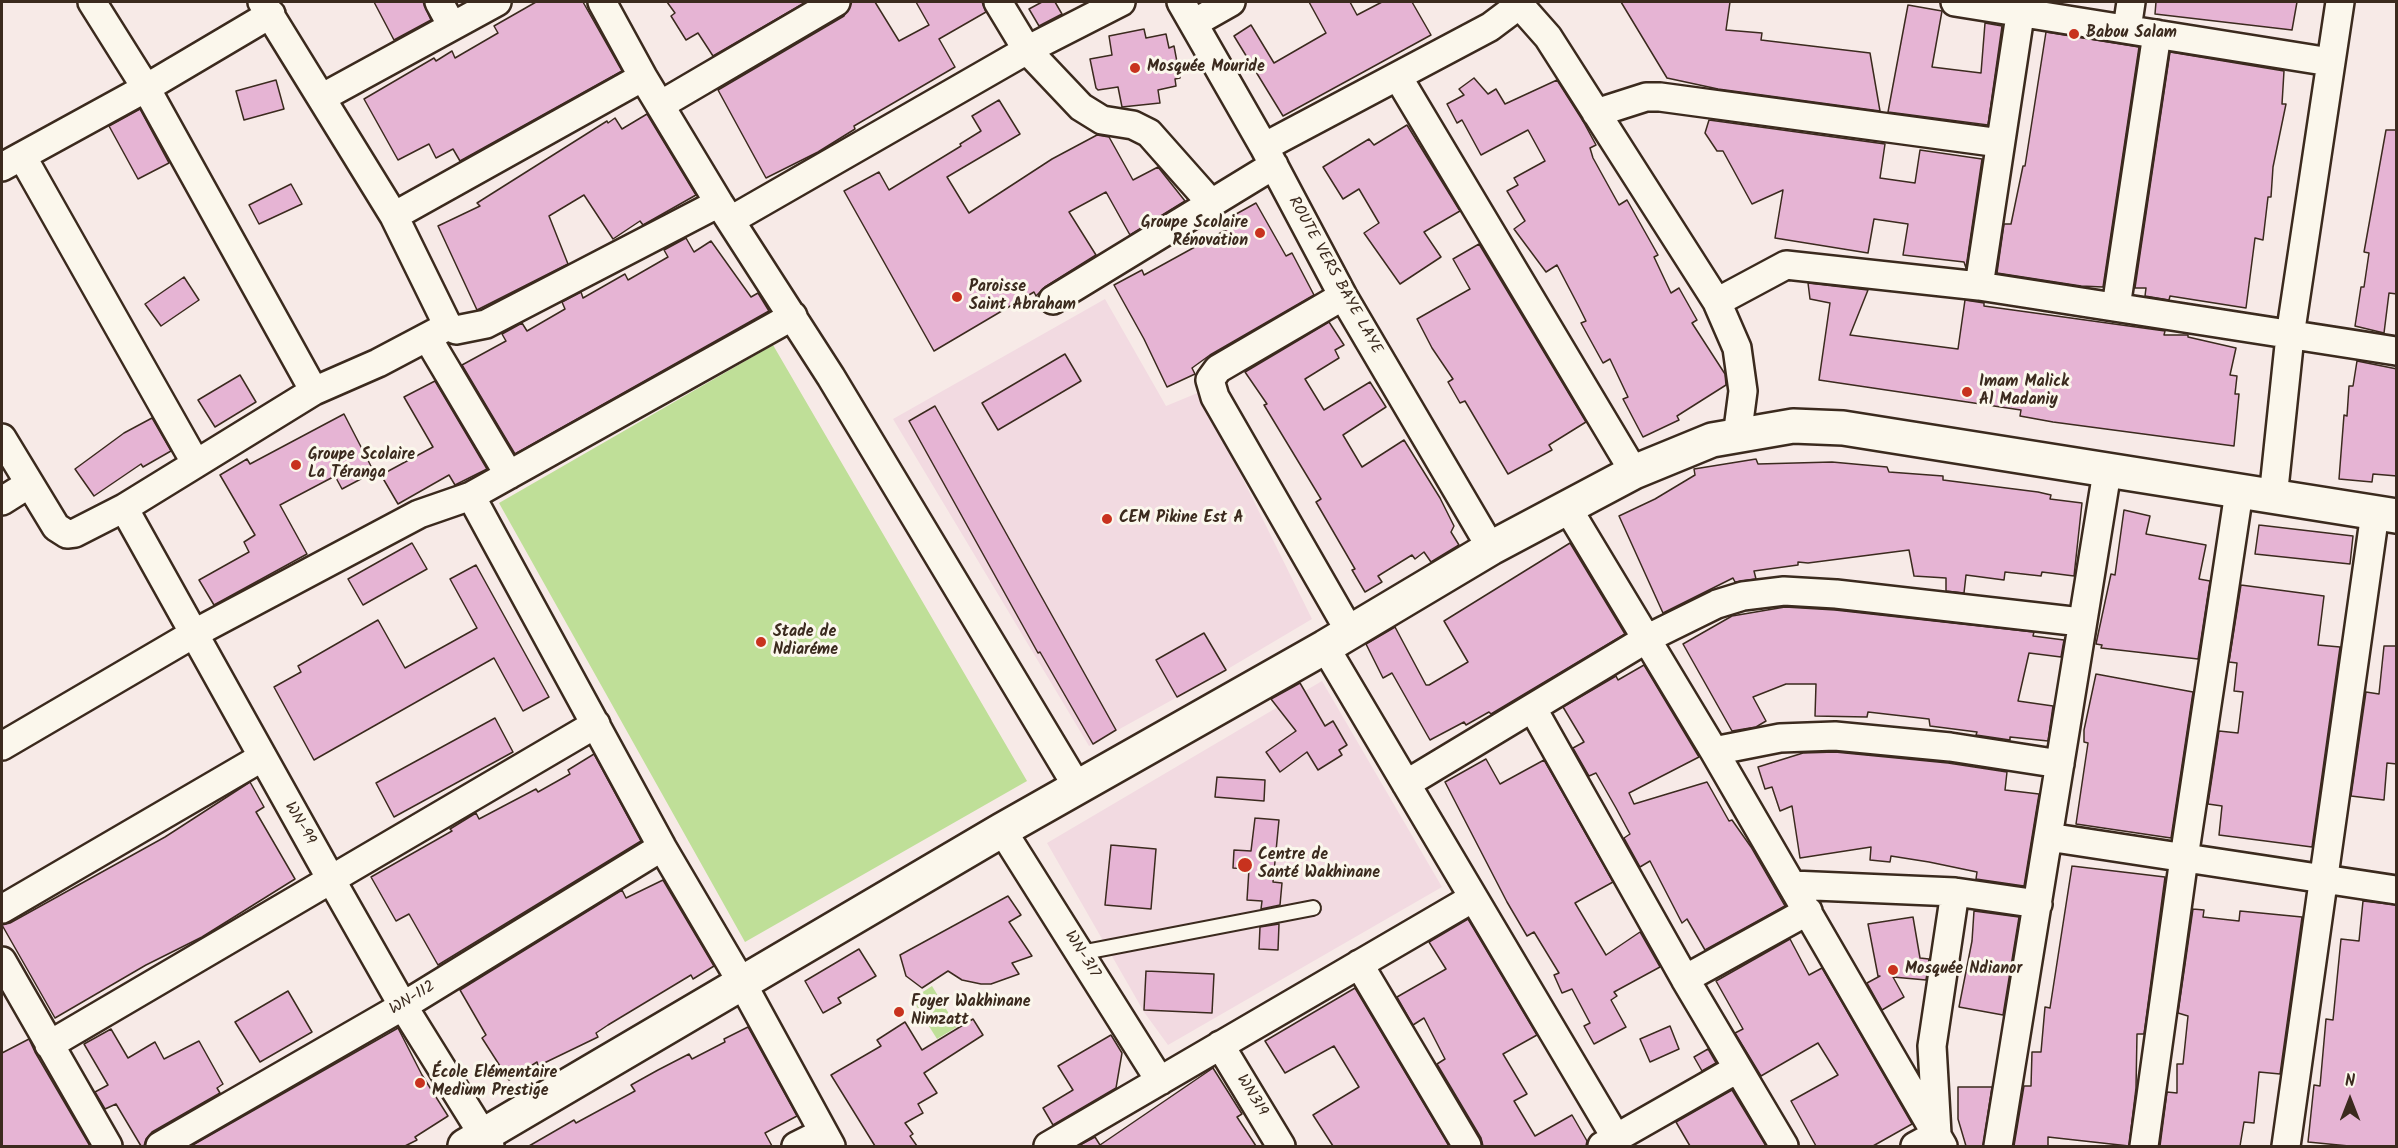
<!DOCTYPE html>
<html>
<head>
<meta charset="utf-8">
<style>
	body { margin:0 }
	#map { position:relative; width:2398px; height:1148px; overflow:hidden; background:#f7eae7; font-family:Kalam,sans-serif }
	canvas { display:block }
	.frame { position:absolute; inset:0; border:3px solid #3b2a1e; pointer-events:none }
	.north { position:absolute; left:2320px; top:1070px; width:60px; height:60px; -webkit-text-stroke:4px #fbf7ec; paint-order:stroke; rotate:0deg; font-size:16px; font-weight:700; line-height:24px; text-align:center; color:#3b2a1e }
	.north::after { content:''; display:block; margin:auto; width:21px; height:27px; background:#3b2a1e; clip-path:polygon(50% 0,100% 100%,50% 72%,0 100%) }
</style>
</head>
<body>
<div id="map">
<canvas width="2398" height="1148"></canvas>
<div class="frame"></div>
<div class="north">N</div>
</div>
<script>
const ctx = document.querySelector('canvas').getContext('2d');
ctx.lineJoin = 'round';
function fill(path, color) { ctx.fillStyle = color; ctx.fill(path, 'evenodd'); }
const toPath = rows => new Path2D(rows.map(r => 'M' + r).join(''));
function strokePath(path, color, width, dash) { ctx.strokeStyle = color; ctx.lineWidth = width; ctx.lineCap = dash ? 'butt' : 'round'; ctx.setLineDash(dash || []); ctx.stroke(path); }
function label(font, color, halo, rows, align = 'center') {
  ctx.font = font + ' Kalam,sans-serif'; ctx.lineWidth = 6; ctx.setLineDash([]); ctx.textBaseline = 'middle'; ctx.strokeStyle = halo; ctx.fillStyle = color; for (const [text, x, y, turn = 0] of rows) {
    ctx.save(); ctx.translate(x, y); ctx.rotate((+turn || 0) * Math.PI / 180); ctx.textAlign = isNaN(turn) ? turn : align; if (halo) ctx.strokeText(text, 0, 0); ctx.fillText(text, 0, 0); ctx.restore();
  }
}
const built = toPath([
	[1105,299,1166,406,1200,392,1312,619,1226,670,1089,746,893,419],
	[1322,681,1442,887,1168,1045,1144,1012,1047,843]
]);
const green = toPath([
	[773,345,1027,781,745,942,499,503],
	[932,986,957,1027,937,1039,912,999]
]);
const building = toPath([
	[374,2,423,2,431,20,394,40,374,2],
	[536,2,583,2,622,71,460,161,453,149,436,158,429,144,398,160,364,99,434,58,436,61,452,51,455,58,498,33,494,26,536,2],
	[667,2,806,2,713,56,698,33,686,40,671,16,675,13,667,2],
	[852,2,875,2,899,41,929,25,916,2,982,2,986,12,939,39,955,67,854,126,855,129,818,152,766,178,718,90,844,16,852,2],
	[1042,2,1055,2,1062,14,1039,26,1029,9,1042,2],
	[1309,2,1350,2,1357,15,1382,2,1412,2,1431,35,1283,116,1234,36,1251,25,1274,63,1326,33,1309,2],
	[1621,2,1730,2,1726,30,1762,33,1761,40,1870,53,1880,111,1718,89,1667,78,1621,2],
	[2156,2,2297,2,2292,30,2155,14,2156,2],
	[1908,5,1942,11,1932,67,1981,73,1985,23,2002,26,1988,125,1888,112,1908,5],
	[1144,29,1146,38,1166,34,1169,48,1174,46,1180,78,1175,79,1176,86,1158,90,1160,103,1122,107,1118,87,1098,90,1096,88,1090,59,1112,55,1109,36,1144,29],
	[2046,32,2139,47,2103,287,2081,286,1997,273,2004,224,2011,224,2023,166,2025,166,2046,32],
	[2170,52,2284,71,2282,104,2286,104,2273,167,2271,197,2268,197,2263,240,2255,238,2246,308,2170,296,2169,300,2145,296,2146,288,2135,288,2170,52],
	[1474,78,1488,94,1496,89,1505,104,1557,80,1583,121,1596,145,1590,148,1593,158,1619,205,1627,200,1658,255,1654,257,1671,293,1679,288,1697,320,1692,323,1725,374,1726,385,1677,416,1679,420,1643,437,1623,399,1628,397,1610,359,1603,363,1581,323,1586,321,1579,307,1557,265,1546,272,1514,229,1525,221,1507,191,1518,185,1514,178,1545,161,1528,130,1481,155,1462,120,1457,123,1447,104,1464,95,1459,89,1474,78],
	[276,80,284,109,244,120,236,91,276,80],
	[999,100,1020,134,947,177,969,213,1052,159,1097,135,1109,137,1133,180,1158,167,1185,201,1130,235,1106,192,1069,212,1096,255,1045,287,1036,296,1034,292,934,351,844,191,879,172,889,190,961,146,960,144,981,131,972,116,999,100],
	[140,109,169,163,138,179,109,126,140,109],
	[647,114,696,195,643,225,640,221,613,239,584,195,549,216,568,264,477,310,438,226,480,206,477,203,607,121,608,123,615,118,622,129,647,114],
	[1709,120,1885,144,1880,178,1915,183,1920,150,1982,159,1966,268,1964,262,1903,255,1908,224,1874,219,1868,253,1775,238,1783,190,1752,204,1723,151,1717,151,1705,133,1709,120],
	[1407,125,1460,211,1424,232,1441,257,1400,284,1364,233,1379,223,1359,189,1343,199,1323,167,1369,139,1374,145,1407,125],
	[2386,130,2397,130,2397,294,2389,293,2384,333,2355,326,2361,287,2364,287,2369,253,2364,252,2386,130],
	[291,184,302,204,259,224,249,205,291,184],
	[1256,203,1286,256,1292,253,1314,295,1210,355,1192,368,1195,374,1167,387,1144,339,1114,285,1142,270,1144,275,1233,226,1229,218,1256,203],
	[686,238,694,252,711,241,751,297,758,293,769,311,515,454,462,365,506,341,502,334,522,323,527,331,565,309,562,302,581,292,583,298,625,274,628,280,668,257,664,250,686,238],
	[1479,244,1586,422,1549,445,1552,450,1508,474,1465,401,1460,403,1448,382,1453,379,1432,348,1417,319,1470,289,1453,259,1479,244],
	[184,277,199,300,161,326,145,304,184,277],
	[1808,283,1868,290,1850,335,1958,349,1965,300,1984,303,1984,306,2165,331,2164,335,2188,335,2188,337,2236,348,2230,375,2237,376,2235,394,2239,394,2234,446,2053,422,2020,416,2021,410,1819,380,1830,303,1810,299,1808,283],
	[1329,322,1344,345,1335,350,1339,358,1305,379,1324,410,1370,382,1386,407,1343,435,1362,467,1404,440,1440,498,1454,526,1451,532,1459,545,1431,562,1424,552,1415,559,1412,555,1378,576,1382,582,1365,592,1352,570,1355,569,1316,502,1321,499,1264,405,1267,404,1245,372,1329,322],
	[1065,354,1081,381,998,430,982,403,1065,354],
	[2357,361,2397,369,2397,476,2373,474,2372,482,2339,479,2344,415,2347,416,2349,386,2353,386,2357,361],
	[240,375,256,402,215,427,198,400,240,375],
	[435,381,487,469,455,485,449,475,398,504,381,475,433,447,404,397,435,381],
	[935,406,1116,730,1093,744,1040,652,1038,653,909,421,935,406],
	[344,414,374,472,342,489,335,476,280,505,307,554,214,605,199,580,249,552,244,542,255,535,220,475,247,459,250,464,344,414],
	[152,418,171,451,143,467,141,464,94,496,75,469,124,433,152,418],
	[1756,459,1758,464,1832,462,1887,467,1889,472,1943,476,1943,480,2038,492,2051,495,2050,499,2082,503,2074,576,2042,572,2041,576,2005,572,2004,580,1966,575,1964,593,1946,591,1946,578,1914,576,1909,550,1808,563,1798,562,1798,565,1754,571,1756,579,1735,582,1733,578,1663,613,1619,516,1655,499,1695,475,1694,469,1756,459],
	[2124,510,2150,516,2146,534,2206,545,2199,579,2210,581,2198,659,2101,648,2102,645,2096,644,2111,574,2115,575,2124,510],
	[2259,525,2353,536,2350,564,2255,554,2259,525],
	[412,543,427,569,363,605,348,579,412,543],
	[1570,543,1625,634,1491,714,1489,712,1466,725,1464,722,1430,740,1392,673,1383,678,1366,644,1395,627,1426,685,1429,685,1468,662,1444,621,1570,543],
	[476,565,549,697,523,711,494,658,314,760,274,687,301,672,298,666,378,620,405,668,477,628,450,579,476,565],
	[2241,585,2324,596,2318,645,2340,647,2312,847,2219,835,2222,806,2208,804,2219,731,2238,733,2243,692,2234,691,2237,663,2229,662,2241,585],
	[1785,607,1835,610,2034,632,2033,636,2064,640,2061,657,2029,653,2018,701,2053,706,2048,741,2010,737,2010,740,1976,735,1977,732,1930,726,1929,719,1868,712,1867,717,1815,716,1816,684,1786,684,1753,697,1766,721,1756,727,1732,731,1683,644,1732,616,1785,607],
	[1204,633,1226,670,1177,697,1156,660,1204,633],
	[2384,646,2397,646,2397,764,2387,763,2384,800,2351,796,2366,692,2379,694,2384,646],
	[1644,665,1699,757,1629,793,1634,804,1707,782,1729,821,1732,820,1751,847,1785,906,1705,950,1687,919,1682,923,1650,861,1640,867,1624,838,1630,834,1616,808,1596,773,1589,776,1573,748,1584,742,1563,707,1616,676,1618,680,1644,665],
	[2096,674,2193,692,2171,838,2076,824,2088,743,2084,742,2084,730,2096,674],
	[1300,683,1325,726,1333,721,1347,745,1339,750,1342,755,1318,770,1307,752,1280,772,1266,752,1296,731,1271,699,1300,683],
	[495,718,513,752,394,817,376,783,495,718],
	[1835,752,1948,763,2007,772,2005,790,2039,794,2024,886,1976,879,1977,872,1929,862,1891,856,1890,862,1870,860,1871,847,1800,858,1792,806,1780,811,1772,787,1765,789,1758,767,1803,753,1835,752],
	[594,754,641,841,438,965,409,914,396,921,371,877,452,831,450,829,476,813,479,819,536,789,538,792,570,774,568,770,594,754],
	[1486,759,1500,784,1544,760,1613,882,1575,903,1606,955,1640,932,1660,967,1614,992,1617,996,1611,1000,1626,1027,1594,1044,1584,1026,1590,1023,1572,989,1562,993,1554,975,1559,973,1534,932,1527,936,1507,902,1445,782,1486,759],
	[1217,777,1265,780,1264,801,1215,797,1217,777],
	[250,782,264,807,256,812,295,879,202,937,146,965,55,1018,2,925,10,923,165,837,250,782],
	[1255,818,1279,820,1273,882,1282,883,1280,905,1261,909,1262,901,1247,900,1249,869,1233,868,1234,850,1251,851,1255,818],
	[1111,845,1156,849,1151,909,1105,905,1111,845],
	[2072,866,2165,877,2144,1034,2137,1034,2136,1088,2129,1146,2048,1137,2048,1146,2014,1146,2024,1086,2031,1086,2032,1052,2041,1052,2045,1007,2050,1008,2072,866],
	[663,880,714,966,693,979,691,975,608,1025,596,1033,598,1037,538,1066,537,1062,509,1080,482,1038,486,1035,460,990,622,890,626,898,663,880],
	[1008,896,1021,915,1009,922,1032,956,1012,963,1019,974,991,984,981,984,962,980,948,971,922,988,906,976,900,955,1008,896],
	[2363,901,2397,905,2397,1146,2349,1146,2308,1142,2314,1085,2320,1086,2326,1019,2333,1020,2341,939,2359,941,2363,901],
	[2193,909,2204,910,2203,917,2239,921,2240,911,2302,917,2280,1074,2259,1072,2254,1123,2244,1122,2240,1146,2160,1146,2167,1092,2177,1093,2177,1064,2183,1064,2188,1016,2178,1013,2193,909],
	[1974,911,2019,917,2003,1015,1959,1007,1972,941,1974,911],
	[1913,917,1920,958,1929,959,1926,980,1893,977,1904,997,1882,1010,1867,983,1880,976,1878,976,1868,924,1913,917],
	[1468,919,1537,1035,1503,1054,1527,1094,1514,1101,1535,1136,1572,1115,1587,1141,1586,1146,1483,1146,1481,1138,1437,1064,1445,1059,1424,1018,1413,1025,1397,997,1446,969,1429,942,1468,919],
	[1279,924,1278,950,1259,949,1260,927,1279,924],
	[1790,939,1809,975,1822,968,1912,1124,1873,1146,1816,1146,1791,1101,1838,1075,1818,1043,1761,1076,1735,1033,1743,1029,1716,981,1790,939],
	[859,949,876,976,838,998,841,1003,823,1013,805,981,859,949],
	[1146,971,1214,974,1212,1013,1144,1010,1146,971],
	[1355,988,1449,1146,1333,1146,1313,1115,1359,1087,1334,1046,1285,1073,1265,1041,1355,988],
	[288,991,312,1032,260,1062,235,1022,288,991],
	[973,1019,983,1035,924,1073,937,1093,918,1104,923,1113,905,1123,913,1134,910,1136,917,1146,875,1146,831,1075,881,1046,877,1040,905,1022,922,1050,973,1019],
	[1670,1026,1679,1049,1650,1062,1640,1039,1670,1026],
	[748,1027,797,1116,765,1133,772,1146,529,1146,574,1120,576,1123,635,1091,631,1085,658,1070,689,1054,692,1059,725,1042,724,1039,748,1027],
	[398,1028,422,1075,448,1116,415,1137,417,1140,405,1146,191,1146,398,1028],
	[111,1029,128,1058,155,1042,164,1059,199,1041,223,1084,217,1088,220,1093,152,1132,146,1139,144,1146,141,1146,116,1104,105,1109,95,1092,108,1085,84,1044,111,1029],
	[1111,1035,1122,1053,1116,1088,1053,1125,1043,1108,1073,1090,1058,1066,1111,1035],
	[29,1039,35,1052,90,1146,2,1146,2,1053,29,1039],
	[1708,1049,1716,1063,1702,1071,1694,1057,1708,1049],
	[1213,1068,1242,1114,1237,1117,1256,1146,1078,1146,1095,1137,1100,1145,1213,1068],
	[1958,1087,1992,1087,1983,1146,1966,1146,1958,1119,1958,1087],
	[1732,1090,1766,1146,1690,1146,1676,1122,1732,1090]
]);
const service = toPath([
	[1080,953,1313,908]
]);
const minor = toPath([
	[92,2,146,88,314,391],
	[262,2,394,216,448,326,456,330,486,324,719,203],
	[439,2,452,26],
	[602,2,643,77,719,203,831,377,1078,788],
	[998,2,1027,50,1081,107,1102,120,1133,125,1149,133,1212,204],
	[1181,2,1264,147,1343,296,1491,548],
	[1517,2,1548,37,1717,302,1737,348,1743,391,1737,437],
	[1955,2,2330,62],
	[1194,23,1231,2],
	[2127,29,2131,2],
	[1398,77,1634,472],
	[323,97,497,2],
	[662,104,836,2],
	[1596,113,1646,97,1660,97,2000,143],
	[1264,147,1490,27,1518,6],
	[22,156,195,462],
	[2,167,146,88,271,14],
	[394,216,643,77],
	[731,220,1027,50,1121,2],
	[1979,286,2022,2],
	[1343,296,1218,369,1210,380,1215,397,1350,632],
	[1053,300,1274,165],
	[1717,302,1786,265,1979,286,2396,351],
	[2116,307,2157,34],
	[427,337,509,475],
	[2,438,56,527,67,534,75,533,124,508,314,391,378,363,448,326],
	[471,496,662,847,742,983,831,1146],
	[2273,498,2290,336,2340,2],
	[2,501,29,484],
	[1567,507,1714,751,1943,1146],
	[124,508,332,881,403,1006,490,1146],
	[1325,647,1616,1138],
	[1533,709,1685,979,1784,1146],
	[2,746,195,633,419,514,471,496,793,316],
	[1714,751,1780,738,1835,736,1950,747,2060,764],
	[1406,784,1648,638,1717,604,1743,596,1784,591,1836,594,2081,622],
	[1002,830,1160,1081],
	[2048,837,2396,890],
	[1792,885,1955,892,2038,904],
	[2,909,261,758],
	[2,961,108,1146],
	[1359,964,1467,1146],
	[1685,979,1808,911],
	[49,1045,596,724],
	[1220,1045,1281,1146],
	[160,1146,403,1006,662,847],
	[796,1146,822,1133],
	[1048,1146,1473,898],
	[1602,1146,1737,1069],
	[1915,1146,1937,1134,1932,1046,1955,892],
	[1998,1146,2107,472],
	[2144,1146,2184,858,2239,492],
	[2286,1146,2375,513]
]);
const tertiary = toPath([
	[465,1146,1002,830,1325,647,1491,548,1634,472,1712,440,1793,426,1843,428,2396,516]
]);
const markers = [
	[2074,34,6,"#c8321e"],
	[1135,68,6,"#c8321e"],
	[1260,233,6,"#c8321e"],
	[957,297,6,"#c8321e"],
	[1967,392,6,"#c8321e"],
	[296,465,6,"#c8321e"],
	[1107,519,6,"#c8321e"],
	[761,642,6,"#c8321e"],
	[1245,865,8,"#c8321e"],
	[1893,970,6,"#c8321e"],
	[899,1012,6,"#c8321e"],
	[420,1083,6,"#c8321e"]
];
const poiNames = [
	["Babou Salam",2086,34],
	["Mosquée Mouride",1147,68],
	["Groupe Scolaire",1248,224,"right"],
	["Rénovation",1248,242,"right"],
	["Paroisse",969,288],
	["Saint Abraham",969,306],
	["Imam Malick",1979,383],
	["Al Madaniy",1979,401],
	["Groupe Scolaire",308,456],
	["La Téranga",308,474],
	["CEM Pikine Est A",1119,519],
	["Stade de",773,633],
	["Ndiaréme",773,651],
	["Centre de",1258,856],
	["Santé Wakhinane",1258,874],
	["Mosquée Ndianor",1905,970],
	["Foyer Wakhinane",911,1003],
	["Nimzatt",911,1021],
	["École Elémentaire",432,1074],
	["Medium Prestige",432,1092]
];
const streetNames = [
	["ROUTE VERS BAYE LAYE",1334,276,61],
	["WN-99",299,824,60],
	["WN-317",1081,955,58],
	["WN-112",413,999,-31],
	["WN319",1251,1096,59]
];
fill(built, '#f2dae1');
fill(green, '#bfdf98');
fill(building, '#e6b4d4');
strokePath(building, '#3b2a1e', 1.5);
strokePath(service, '#3b2a1e', 18);
strokePath(minor, '#3b2a1e', 32);
strokePath(tertiary, '#3b2a1e', 38);
strokePath(service, '#fbf7ec', 14);
strokePath(minor, '#fbf7ec', 27);
strokePath(tertiary, '#fbf7ec', 33);
for (const [x, y, r, color] of markers) { const dot = new Path2D(); dot.arc(x, y, r, 0, 2 * Math.PI); ctx.fillStyle = color; ctx.fill(dot); strokePath(dot, '#fbf7ec', 2); }
label('bold 16px', '#3b2a1e', '#fbf7ec', poiNames, 'left');
label('16px', '#3b2a1e', '#fbf7ec', streetNames);
</script>
</body>
</html>
